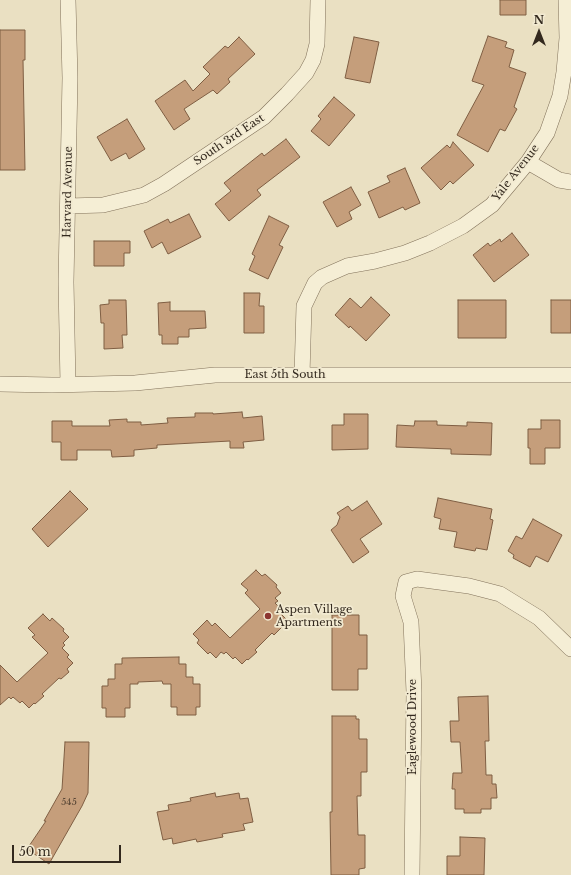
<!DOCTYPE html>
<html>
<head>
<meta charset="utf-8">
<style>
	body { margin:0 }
	#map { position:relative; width:571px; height:875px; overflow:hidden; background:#eae0c2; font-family:"Libre Baskerville",serif }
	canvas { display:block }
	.north { position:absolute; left:519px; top:12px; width:40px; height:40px; -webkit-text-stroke:3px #f2ead1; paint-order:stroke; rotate:0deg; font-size:11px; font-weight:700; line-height:16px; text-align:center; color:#33291e }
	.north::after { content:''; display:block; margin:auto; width:14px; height:18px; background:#33291e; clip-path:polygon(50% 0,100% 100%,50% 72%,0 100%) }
	.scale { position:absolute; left:12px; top:845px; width:109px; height:18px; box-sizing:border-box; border:2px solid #33291e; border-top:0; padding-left:5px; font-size:12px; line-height:14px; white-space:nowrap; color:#33291e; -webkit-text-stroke:3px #f2ead1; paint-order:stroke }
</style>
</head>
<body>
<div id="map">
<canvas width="571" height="875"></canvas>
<div class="north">N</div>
<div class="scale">50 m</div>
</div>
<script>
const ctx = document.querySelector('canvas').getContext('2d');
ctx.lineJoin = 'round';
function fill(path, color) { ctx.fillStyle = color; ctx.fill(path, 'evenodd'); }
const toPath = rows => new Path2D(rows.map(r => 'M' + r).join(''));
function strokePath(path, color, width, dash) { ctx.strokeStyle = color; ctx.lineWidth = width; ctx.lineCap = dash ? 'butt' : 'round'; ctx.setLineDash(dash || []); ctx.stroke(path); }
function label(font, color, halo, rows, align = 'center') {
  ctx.font = font + ' "Libre Baskerville",serif'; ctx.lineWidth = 3.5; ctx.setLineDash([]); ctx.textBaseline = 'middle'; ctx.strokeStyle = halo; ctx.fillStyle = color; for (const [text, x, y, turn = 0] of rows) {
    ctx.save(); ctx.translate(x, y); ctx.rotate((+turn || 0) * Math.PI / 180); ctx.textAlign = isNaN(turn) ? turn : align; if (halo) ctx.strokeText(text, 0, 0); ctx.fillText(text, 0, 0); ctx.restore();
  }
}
const building = toPath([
	[500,0,526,0,526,15,500,15,500,0],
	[0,30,25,30,25,60,23,60,25,170,0,170,0,30],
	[488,36,507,42,505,47,514,50,509,67,526,73,514,107,517,109,505,131,500,129,488,152,457,135,484,85,472,81,488,36],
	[239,37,255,54,228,79,230,82,217,94,213,90,184,109,190,119,174,130,155,101,185,80,193,91,210,74,203,67,225,46,228,48,239,37],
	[354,37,379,42,370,83,345,78,354,37],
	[334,97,355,115,329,146,311,131,321,119,318,116,334,97],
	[127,119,145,149,129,159,126,153,111,161,97,137,127,119],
	[286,139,300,157,257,190,261,195,229,221,215,204,231,191,224,183,262,153,264,156,286,139],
	[453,142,474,165,453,184,450,181,441,190,421,168,447,145,450,148,453,142],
	[405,168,420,203,405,210,403,207,379,218,368,192,390,182,387,176,405,168],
	[351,187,361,205,349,212,352,219,337,227,323,202,351,187],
	[189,214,201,237,168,254,162,242,152,248,144,231,168,219,170,223,189,214],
	[269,216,289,226,279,245,283,247,268,279,249,270,255,256,252,254,269,216],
	[512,233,529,255,494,282,473,255,488,243,490,246,500,239,501,242,512,233],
	[94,241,130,241,130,253,124,253,124,266,94,266,94,241],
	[244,293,260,293,259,306,264,306,264,333,244,333,244,293],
	[371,297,390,315,366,341,350,326,349,328,335,315,350,298,361,308,371,297],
	[109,300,126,300,127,335,122,335,123,348,104,349,104,323,101,323,100,305,109,304,109,300],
	[458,300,506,300,506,338,458,338,458,300],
	[551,300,571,300,571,333,551,333,551,300],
	[170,302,170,311,205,311,206,328,189,329,189,337,178,337,178,344,162,344,162,335,159,335,158,303,170,302],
	[242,412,243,418,262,416,264,440,243,442,244,448,230,448,230,441,157,445,157,448,134,450,134,456,112,457,111,450,77,450,77,460,61,460,61,442,52,442,52,421,72,421,72,426,110,426,109,420,127,419,127,422,141,422,141,425,168,423,167,418,195,417,195,413,213,413,213,414,242,412],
	[344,414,368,414,368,449,332,450,332,425,344,425,344,414],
	[541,420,560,420,560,448,545,448,545,464,530,464,530,448,528,448,528,429,541,429,541,420],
	[415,421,437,421,437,425,467,426,467,422,492,423,491,455,451,454,451,449,396,447,397,425,414,426,415,421],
	[70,491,88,509,48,547,32,529,70,491],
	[438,498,492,509,490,519,493,520,487,550,476,548,475,551,454,547,457,532,439,529,441,519,434,517,438,498],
	[367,501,382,524,360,539,369,552,353,563,331,530,337,525,340,517,337,513,348,506,352,511,367,501],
	[533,519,562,535,548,562,536,556,530,567,513,558,514,555,508,551,516,536,522,539,533,519],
	[256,570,262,576,265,574,277,585,276,587,281,593,275,598,278,601,275,603,282,610,280,613,286,619,280,625,282,627,274,635,272,633,255,650,257,652,248,660,247,659,242,664,235,657,233,659,226,652,224,654,221,652,216,658,210,652,208,654,197,643,199,640,193,634,207,620,212,626,215,623,230,638,260,609,245,593,248,590,241,584,256,570],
	[43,614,50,621,52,618,64,629,63,631,69,637,63,643,65,645,62,648,69,655,67,657,73,663,67,669,69,672,61,679,59,678,42,694,44,696,35,704,34,703,29,708,22,701,20,703,13,697,11,699,9,697,0,705,0,665,17,682,48,653,32,637,35,635,28,628,43,614],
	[332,615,359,615,359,635,367,635,367,669,358,669,358,690,332,690,332,615],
	[179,657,179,664,186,664,186,677,193,677,193,684,200,684,200,707,196,707,196,715,177,715,177,707,171,707,171,684,163,684,162,681,138,682,138,684,130,684,130,708,125,708,125,717,106,717,106,708,102,708,102,686,108,686,108,679,115,679,115,664,122,664,122,658,179,657],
	[488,696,489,741,485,741,486,775,492,775,492,784,496,784,497,798,491,798,491,809,481,809,481,813,464,813,464,809,455,809,455,789,452,789,453,773,462,773,460,742,451,742,450,721,459,721,458,697,488,696],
	[332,716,356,716,356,719,359,719,359,739,367,739,367,772,361,772,361,796,357,796,358,835,365,835,365,868,359,869,359,875,331,875,330,812,332,812,332,716],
	[65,742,89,742,88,793,82,806,49,864,27,849,46,821,44,821,62,789,65,742],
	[215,793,216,797,239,793,240,799,248,798,253,822,243,824,245,830,222,834,223,837,197,842,196,839,173,844,172,838,163,840,157,812,169,810,168,805,191,801,190,798,215,793],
	[460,837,485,838,484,875,447,875,447,856,460,856,460,837]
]);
const minor = toPath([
	[68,0,70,78,66,282,68,384],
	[528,162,559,180,571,182],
	[68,206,103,205,144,195,164,184,264,117,287,94,306,73,313,60,317,44,318,0],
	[302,375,304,306,315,283,322,277,347,266,375,261,405,253,430,243,463,226,492,205,528,162,547,133,560,96,564,72,567,38,566,0],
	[0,384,52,385,135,383,215,375,571,375],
	[412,875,414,692,411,622,403,596,406,582,417,579,469,586,500,594,539,618,571,649]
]);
const markers = [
	[268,616,4,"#8c3530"]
];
const numberNames = [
	["545",69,802]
];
const streetNames = [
	["South 3rd East",229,140,-34],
	["Yale Avenue",516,173,-52],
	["Harvard Avenue",68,192,-89],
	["East 5th South",285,375],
	["Eaglewood Drive",413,727,-90]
];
const poiNames = [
	["Aspen Village",276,610],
	["Apartments",276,623]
];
fill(building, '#c59e7b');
strokePath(building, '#7f5e43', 1);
strokePath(minor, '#82725b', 16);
strokePath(minor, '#f5eed5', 15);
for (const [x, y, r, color] of markers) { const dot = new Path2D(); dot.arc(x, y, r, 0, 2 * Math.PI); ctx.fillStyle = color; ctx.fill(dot); strokePath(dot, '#f2ead1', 1.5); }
label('9px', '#584635', null, numberNames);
label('11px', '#33291e', '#f2ead1', streetNames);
label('11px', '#33291e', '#f2ead1', poiNames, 'left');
</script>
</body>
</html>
